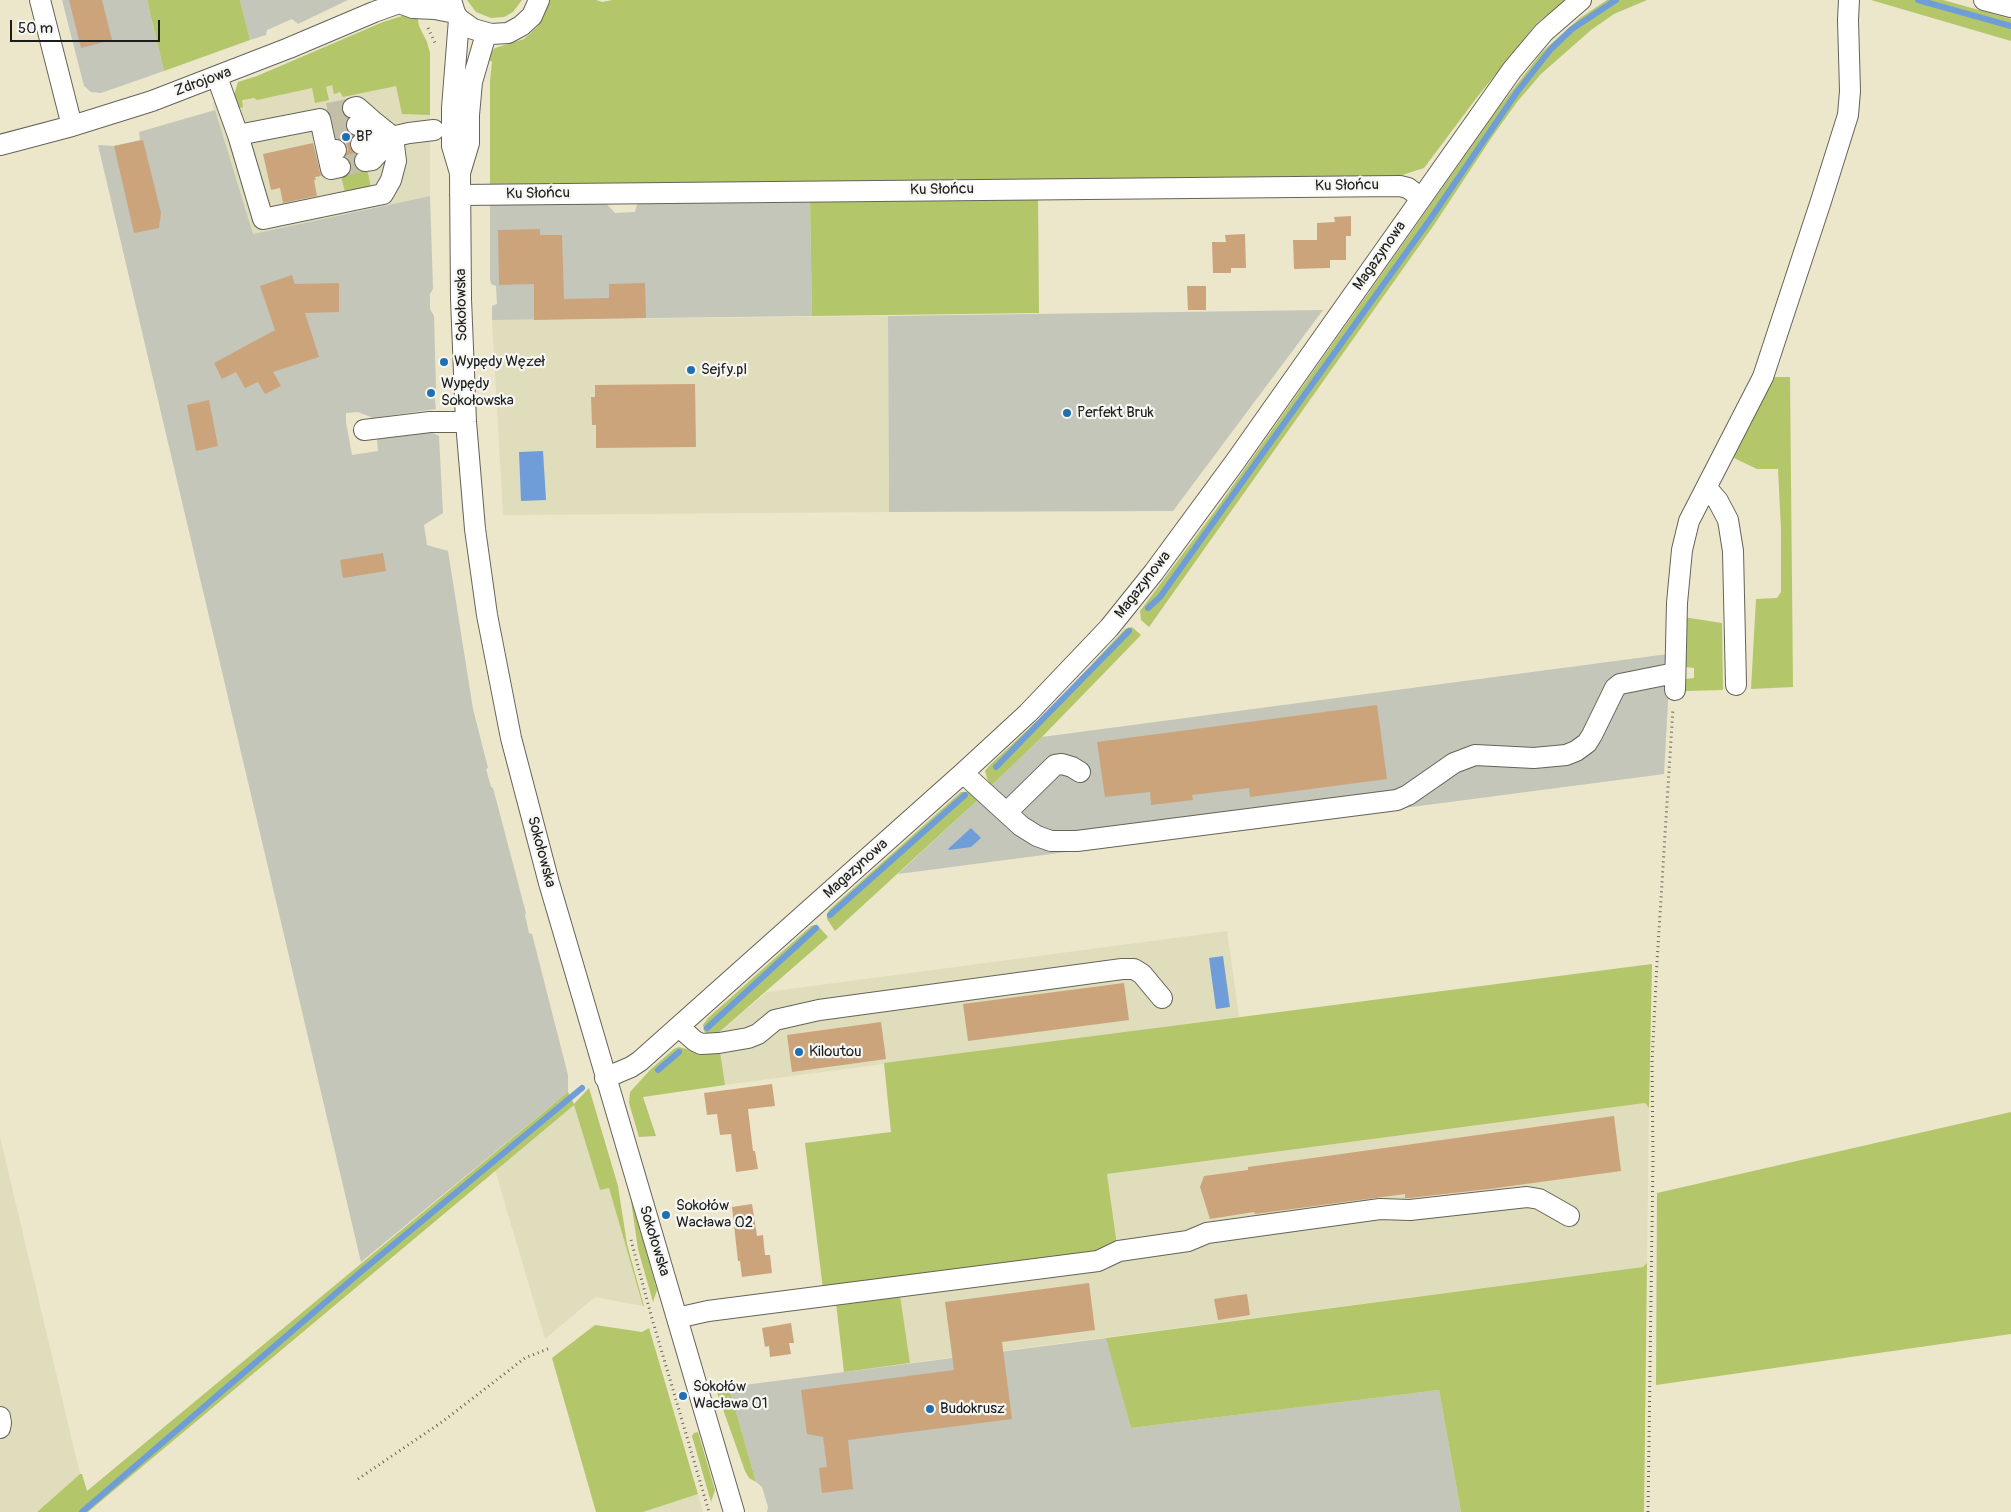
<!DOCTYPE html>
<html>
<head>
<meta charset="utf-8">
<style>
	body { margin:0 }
	#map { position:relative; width:2011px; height:1512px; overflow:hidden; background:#ece6cb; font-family:Pangolin,sans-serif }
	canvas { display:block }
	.scale { position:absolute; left:10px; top:20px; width:150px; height:22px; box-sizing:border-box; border:2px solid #1c1c1c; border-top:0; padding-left:6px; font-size:15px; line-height:18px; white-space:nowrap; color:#1c1c1c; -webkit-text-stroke:4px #f6f6f2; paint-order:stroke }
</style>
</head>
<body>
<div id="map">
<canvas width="2011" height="1512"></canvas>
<div class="scale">50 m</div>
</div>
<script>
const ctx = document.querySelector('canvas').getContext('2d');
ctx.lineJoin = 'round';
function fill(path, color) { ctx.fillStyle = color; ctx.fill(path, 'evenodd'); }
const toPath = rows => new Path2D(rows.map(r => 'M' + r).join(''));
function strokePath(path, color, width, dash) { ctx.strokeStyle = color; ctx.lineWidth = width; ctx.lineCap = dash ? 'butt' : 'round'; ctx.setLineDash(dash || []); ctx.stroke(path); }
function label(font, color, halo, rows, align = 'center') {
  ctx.font = font + ' Pangolin,sans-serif'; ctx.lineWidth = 4.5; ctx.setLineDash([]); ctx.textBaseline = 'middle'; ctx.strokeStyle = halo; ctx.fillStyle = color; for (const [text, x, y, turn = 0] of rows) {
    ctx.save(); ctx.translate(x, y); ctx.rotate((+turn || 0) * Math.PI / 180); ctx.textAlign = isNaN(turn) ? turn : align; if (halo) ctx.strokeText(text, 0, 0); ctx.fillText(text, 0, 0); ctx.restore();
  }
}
const built = toPath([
	[430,61,430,196,253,234,212,103,263,85],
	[888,316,889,512,503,515,492,320],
	[1227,931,1239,1017,724,1085,717,1034,767,992],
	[1645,1103,1649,1108,1647,1263,1643,1267,910,1363,900,1295,1107,1270,1120,1259,1107,1174],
	[574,1104,600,1190,609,1188,643,1306,595,1297,545,1339,495,1170],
	[0,1137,80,1474,37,1512,0,1512],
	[698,1494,703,1512,643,1512]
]);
const industrial = toPath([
	[62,0,147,0,164,71,101,93,91,92,84,86],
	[240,0,348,0,298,24,292,19,267,30,266,35,250,40],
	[215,110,253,234,430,196,433,289,430,294,430,309,434,316,436,389,434,389,434,392,436,409,373,418,358,412,346,413,346,422,352,455,378,451,377,439,431,432,439,436,443,513,424,525,427,545,448,551,473,709,488,768,486,769,491,787,493,788,526,913,525,915,529,933,532,934,568,1075,568,1092,361,1262,98,145,114,146,140,140,139,132],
	[810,198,812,316,492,320,492,306,497,304,496,286,491,284,490,279,490,200,603,200,615,213,635,212,638,200],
	[1323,310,1173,511,889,512,888,316],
	[1668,654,1668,702,1664,774,898,874,980,798,992,809,1004,797,992,785,1042,737],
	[1107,1338,1131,1428,1439,1390,1461,1512,767,1512,768,1507,762,1487,756,1482,729,1387]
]);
const green = toPath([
	[147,0,240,0,250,40,164,71],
	[467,0,522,0,513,12,504,17,491,18,476,12],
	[550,0,596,0,602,2,613,0,1566,0,1538,22,1478,96,1424,168,1393,178,490,190,490,81,492,62,486,58,495,48,524,39,537,27],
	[1607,0,1647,0,1614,14,1591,30,1541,74,1517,102,1492,137,1434,225,1149,627,1141,620,1140,611,1215,511,1500,106,1542,52,1580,18],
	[1871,0,1943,0,2011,19,2011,41],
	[417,14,419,26,427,42,430,53,430,115,402,114,396,86,343,97,340,92,334,94,332,85,326,87,329,100,315,103,312,88,257,100,254,98,242,100,243,107,240,108,237,106,234,95,238,82,257,76,383,22,402,16],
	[367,168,371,188,349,193,345,192,341,176,344,173],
	[1038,196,1039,313,812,316,810,198],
	[1771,377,1790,377,1793,687,1751,689,1756,599,1777,598,1781,592,1781,530,1778,469,1757,469,1734,458,1738,445],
	[1683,617,1722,623,1723,690,1686,691,1686,679,1694,678,1694,668,1686,667],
	[1132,627,1141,635,1042,737,992,785,988,781,985,771,990,765,1053,706,1125,629],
	[961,792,970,792,980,798,835,931,827,919,827,915,829,910],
	[815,925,819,927,828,937,717,1034,708,1035,704,1031,703,1025,708,1018,811,926],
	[1652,964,1649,1108,1645,1103,1107,1174,1117,1244,1104,1246,1097,1252,823,1289,805,1143,891,1132,884,1063],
	[679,1047,704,1054,720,1052,725,1085,643,1097,656,1136,639,1137,629,1103,630,1092,651,1069,674,1049],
	[589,1088,618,1186,627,1244,644,1306,643,1306,609,1188,600,1190,574,1105,88,1512,37,1512,80,1474,82,1474,87,1491,568,1092,574,1104],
	[2011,1112,2011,1334,1656,1385,1657,1193],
	[630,1194,657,1290,653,1302,638,1249],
	[1647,1263,1644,1512,1461,1512,1439,1390,1131,1428,1106,1338,1643,1267],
	[900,1295,910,1363,844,1372,836,1303],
	[595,1325,642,1332,649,1328,698,1494,643,1512,596,1512,552,1358],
	[728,1383,729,1387,756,1482,749,1478,745,1471,715,1387],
	[698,1432,715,1490,711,1502,692,1436,694,1433]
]);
const water = toPath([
	[543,451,546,500,521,501,519,452],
	[971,828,981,838,971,847,949,850,948,849],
	[1223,956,1230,1007,1216,1009,1209,958]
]);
const stream = toPath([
	[1918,0,2011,26],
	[1148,608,1160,597,1431,218,1517,92,1551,49,1572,29,1616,0],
	[996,767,1129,631],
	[830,915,965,795],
	[707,1028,816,928],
	[658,1070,679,1052],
	[82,1512,363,1270,582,1088]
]);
const building = toPath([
	[69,0,102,0,112,40,81,48],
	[342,106,342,111,348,118,346,128,353,136,350,141,350,147,356,154,353,162,356,168,351,169,351,164,345,157,348,149,346,143,336,138,332,116,327,109],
	[143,140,161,213,159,228,134,233,114,146],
	[313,143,321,176,315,177,316,180,314,180,317,196,283,203,280,188,271,190,263,154],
	[1351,216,1351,236,1346,236,1346,260,1330,260,1330,268,1326,268,1294,269,1293,240,1317,240,1317,223,1335,222,1334,217],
	[540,229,540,235,562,235,564,299,609,298,609,284,645,283,646,318,534,320,534,284,499,285,498,230],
	[1245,234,1246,268,1231,268,1231,273,1213,273,1212,242,1226,242,1225,235],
	[292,275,295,284,339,283,339,312,305,313,319,357,273,372,281,386,265,394,258,382,245,388,236,372,222,379,214,363,275,330,260,286],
	[1187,286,1206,286,1206,310,1188,310],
	[695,384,696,447,596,448,596,425,592,425,591,397,595,397,595,385],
	[209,400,218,446,196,451,187,405],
	[383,553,386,571,343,578,340,560],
	[1377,705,1387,779,1250,797,1249,788,1192,795,1193,800,1151,805,1150,792,1105,797,1097,742],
	[1124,983,1129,1020,968,1041,963,1004],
	[881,1022,886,1059,792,1072,787,1035],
	[772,1084,775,1106,748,1109,753,1151,755,1151,758,1169,736,1172,731,1134,720,1135,717,1114,707,1115,704,1093],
	[1614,1116,1621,1171,1489,1189,1410,1198,1405,1198,1405,1194,1255,1214,1254,1212,1210,1219,1200,1187,1204,1176,1248,1170,1248,1167],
	[752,1204,757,1236,763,1235,765,1255,770,1255,772,1273,742,1277,740,1261,738,1261,732,1207],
	[1089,1283,1095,1330,1002,1342,1012,1419,848,1440,853,1489,822,1493,819,1468,827,1467,823,1437,807,1434,801,1390,954,1370,945,1302],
	[1247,1294,1250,1315,1218,1320,1214,1299],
	[791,1323,794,1343,789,1343,791,1354,770,1357,769,1346,765,1347,762,1328]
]);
const minorTunnel = toPath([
	[328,113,353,108],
	[332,130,357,125],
	[340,167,365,161]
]);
const path = toPath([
	[428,28,436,45],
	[631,1240,651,1315,709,1512],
	[358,1479,442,1422,525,1358,550,1348],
	[1648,1512,1653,1156,1652,1063,1657,962,1673,708]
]);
const minor = toPath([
	[40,0,72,126],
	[451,0,455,13,459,19,473,29,491,34,508,33,521,26,532,16,539,0],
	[1984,0,2011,7],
	[399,3,413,8,435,9,455,13],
	[459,19,452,108,452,146,460,173,461,299,466,422,475,529,487,615,511,738,549,883,734,1512],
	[217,77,238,135,320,119,327,151,336,150],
	[353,108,357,107,373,121],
	[357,125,373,121,393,137,372,160,365,161],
	[238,135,263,219,383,194,391,180,396,161,393,137],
	[361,144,409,133,434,130],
	[0,145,72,126,152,101,289,48,374,12,399,3,402,0],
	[327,151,331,169,340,167],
	[460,173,469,143,469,115,472,82,486,34],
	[460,195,1400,186,1408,188,1421,198],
	[364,430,430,422,466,422],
	[1707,488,1718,501,1728,520,1733,551,1736,685],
	[1675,690,1677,603,1682,550,1689,521,1763,377,1821,201,1848,115,1850,91,1848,20,1849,0],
	[963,773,1021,826,1037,836,1051,841,1077,841,1397,800,1408,795,1454,763,1475,755,1534,758,1566,755,1576,751,1587,743,1592,735,1615,688,1620,684,1675,673],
	[1007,812,1055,765,1062,764,1072,767,1080,772],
	[679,1027,695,1041,701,1044,719,1043,748,1038,758,1034,775,1020,819,1010,1122,969,1134,969,1142,974,1162,998],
	[605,1078,631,1067,640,1061,963,773,1028,713,1109,628,1154,572,1235,462,1512,70,1544,32,1581,0],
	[677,1318,708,1311,1098,1261,1119,1251,1188,1241,1207,1233,1380,1209,1410,1210,1527,1197,1539,1199,1569,1216],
	[0,1417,1,1423,0,1428]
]);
const markers = [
	[346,137,5,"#1f6fb2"],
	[444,362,5,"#1f6fb2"],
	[691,370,5,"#1f6fb2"],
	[431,393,5,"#1f6fb2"],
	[1067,413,5,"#1f6fb2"],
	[799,1052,5,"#1f6fb2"],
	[666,1215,5,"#1f6fb2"],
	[683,1396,5,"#1f6fb2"],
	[930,1409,5,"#1f6fb2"]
];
const streetNames = [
	["Zdrojowa",203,82,-20],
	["Ku Słońcu",1347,186,-1],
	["Ku Słońcu",942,190,-1],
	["Ku Słońcu",538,194,-1],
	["Magazynowa",1380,256,-55],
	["Sokołowska",462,305,-91],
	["Magazynowa",1143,585,-52],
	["Sokołowska",541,852,75],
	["Magazynowa",856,869,-42],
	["Sokołowska",654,1241,73]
];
const poiNames = [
	["BP",356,137],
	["Wypędy Węzeł",454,362],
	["Sejfy.pl",701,370],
	["Wypędy",441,384],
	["Sokołowska",441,401],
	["Perfekt Bruk",1077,413],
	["Kiloutou",809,1052],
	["Sokołów",676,1206],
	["Wacława 02",676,1223],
	["Sokołów",693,1387],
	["Wacława 01",693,1404],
	["Budokrusz",940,1409]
];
fill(built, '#dfddbb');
fill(industrial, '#c3c6b9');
fill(green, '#b3c66a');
fill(water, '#6e9dd7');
strokePath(stream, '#6e9dd7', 6);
fill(building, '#cca47c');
strokePath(minorTunnel, '#c2bea8', 20, [20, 10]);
strokePath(minor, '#656359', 22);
strokePath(path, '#656359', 3, [1, 4]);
strokePath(minor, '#fff', 20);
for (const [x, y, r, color] of markers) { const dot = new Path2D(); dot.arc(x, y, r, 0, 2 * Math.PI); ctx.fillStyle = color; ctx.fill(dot); strokePath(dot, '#f6f6f2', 2); }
label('15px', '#1c1c1c', '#f6f6f2', streetNames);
label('15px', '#1c1c1c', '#f6f6f2', poiNames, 'left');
</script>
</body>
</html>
